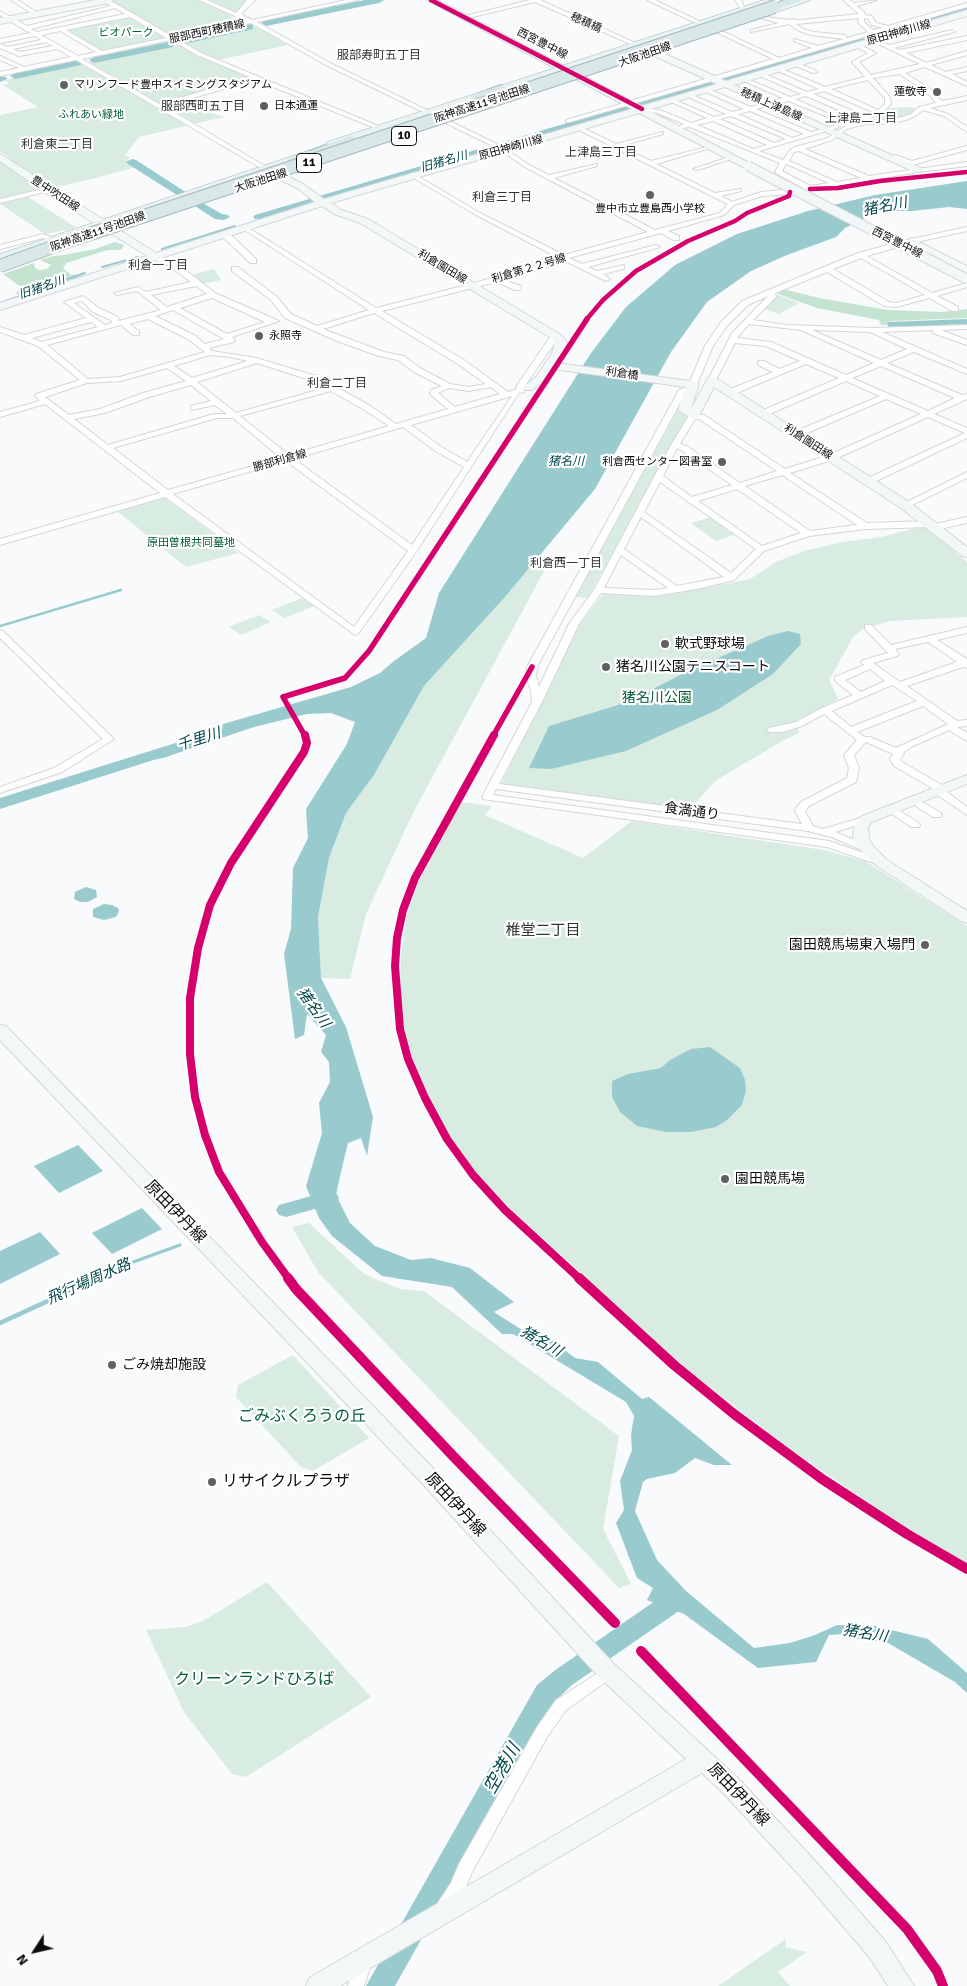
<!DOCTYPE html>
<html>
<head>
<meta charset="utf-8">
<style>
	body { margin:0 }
	#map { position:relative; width:967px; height:1986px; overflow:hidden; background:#f8fafc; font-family:Signika,sans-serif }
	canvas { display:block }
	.north { position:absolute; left:10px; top:1926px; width:50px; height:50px; -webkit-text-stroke:4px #fff; paint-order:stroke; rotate:235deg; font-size:14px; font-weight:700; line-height:20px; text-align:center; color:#0b0c0e }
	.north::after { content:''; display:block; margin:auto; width:18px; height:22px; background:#0b0c0e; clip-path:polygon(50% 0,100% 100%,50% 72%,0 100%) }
</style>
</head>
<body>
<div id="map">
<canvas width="967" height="1986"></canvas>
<div class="north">N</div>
</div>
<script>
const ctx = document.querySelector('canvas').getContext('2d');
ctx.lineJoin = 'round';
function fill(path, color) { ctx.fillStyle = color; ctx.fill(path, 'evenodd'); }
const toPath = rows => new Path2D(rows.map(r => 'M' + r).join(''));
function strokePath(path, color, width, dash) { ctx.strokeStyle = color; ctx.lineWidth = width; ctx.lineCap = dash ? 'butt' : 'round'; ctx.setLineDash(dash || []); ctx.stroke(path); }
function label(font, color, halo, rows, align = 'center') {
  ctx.font = font + ' Signika,"Noto Sans JP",sans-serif'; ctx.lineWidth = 4.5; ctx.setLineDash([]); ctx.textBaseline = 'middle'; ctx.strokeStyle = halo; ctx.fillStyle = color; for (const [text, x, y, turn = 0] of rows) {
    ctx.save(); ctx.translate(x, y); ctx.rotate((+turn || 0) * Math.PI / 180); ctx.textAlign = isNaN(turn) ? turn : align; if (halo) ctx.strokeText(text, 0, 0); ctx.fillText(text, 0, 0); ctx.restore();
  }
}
const green = toPath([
	[115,0,248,0,238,12,228,15,260,29,288,45,213,61,249,78,181,99,198,109,224,117,139,137,125,155,130,158,127,161,136,167,92,179,0,200,0,161,10,158,0,152,0,115,38,107,3,85,10,83,4,80,111,57,65,30,132,15,110,1],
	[910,107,916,109,908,116,887,121,875,116,888,108],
	[28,197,77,228,45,234,0,204],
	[214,269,221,280,201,284,191,275],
	[778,295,799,303,779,314,764,309],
	[679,408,687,416,588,598,575,597],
	[164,497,238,553,186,567,117,511],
	[711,517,736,534,716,541,691,523],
	[924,527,967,562,967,617,890,621,863,629,853,637,829,680,838,699,797,720,799,733,784,740,715,781,690,809,501,784,580,624,603,594,647,596,688,591,750,579,776,562,804,551,842,542,881,537,912,529],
	[534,562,549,562,414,811,366,914,350,979,321,978,318,917,329,858,346,813,374,775,424,686,505,597],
	[302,598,314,606,284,618,272,610],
	[259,615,271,622,241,635,229,627],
	[461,802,492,806,485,815,583,858,632,821,824,850,865,861,967,926,967,1564,905,1527,793,1451,690,1372,513,1211,469,1165,446,1132,426,1094,411,1055,402,1018,400,988,401,953,407,915,418,883],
	[309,1223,364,1274,400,1289,424,1291,619,1436,603,1529,631,1584,619,1588,318,1272,292,1227],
	[293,1355,369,1438,313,1471,301,1467,236,1397,238,1385],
	[267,1582,371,1697,246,1777,232,1774,184,1712,146,1630,185,1627,203,1621],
	[786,1939,785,1947,807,1952,778,1972,790,1986,718,1986]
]);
const forest = toPath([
	[115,242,124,245,121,250,108,250,66,263,63,268,71,275,78,274,77,279,55,288,19,295,16,293,21,287,3,274,34,263,35,268,39,270,47,269,51,265,40,260,53,256,64,255,95,249],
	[783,289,819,298,888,310,942,312,967,309,967,318,891,321,887,322,887,325,881,325,879,320,817,308,778,294]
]);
const water = toPath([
	[967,181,967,209,949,207,912,211,880,211,845,228,836,237,787,255,751,271,707,302,671,352,595,489,505,597,424,686,374,775,346,813,329,858,318,917,321,978,346,1027,373,1117,367,1156,361,1138,348,1143,340,1176,336,1195,350,1223,375,1246,411,1260,431,1258,470,1268,514,1302,494,1312,522,1330,539,1331,575,1358,598,1362,642,1399,649,1397,732,1465,714,1465,695,1458,675,1473,647,1479,643,1482,635,1511,657,1560,686,1591,754,1648,790,1643,815,1635,837,1625,875,1626,928,1639,967,1673,967,1693,955,1682,888,1643,849,1637,844,1634,829,1635,816,1662,758,1668,684,1614,647,1600,653,1588,637,1578,616,1523,624,1510,620,1481,632,1450,631,1435,634,1416,626,1402,513,1334,502,1334,452,1287,382,1276,332,1236,319,1218,306,1186,322,1133,319,1103,330,1082,329,1062,321,1052,326,1035,307,1014,304,1035,295,1039,284,954,291,929,293,868,308,838,306,809,347,744,355,722,331,713,307,714,254,727,163,758,130,764,222,730,223,724,351,687,380,673,394,661,426,638,439,593,591,353,626,307,675,265,737,234,808,211,875,195],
	[967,319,967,324,923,326,888,327,887,322],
	[788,631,800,634,801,644,773,674,717,710,626,751,551,769,529,768,549,726,628,702,684,673,768,636],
	[86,887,96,890,97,897,88,902,80,902,74,899,75,892],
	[104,904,112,905,118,908,119,911,116,917,104,920,93,917,93,909],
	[710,1047,740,1068,745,1080,746,1091,742,1105,727,1120,716,1127,691,1132,666,1132,637,1126,620,1112,612,1097,612,1081,628,1074,661,1068,670,1060,691,1049],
	[78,1145,103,1171,59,1193,34,1166],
	[142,1208,162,1229,112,1254,92,1233],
	[40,1232,60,1254,0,1284,0,1251]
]);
const streamFar3 = toPath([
	[162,249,235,226],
	[102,267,138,257],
	[0,303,85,273]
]);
const streamFar2 = toPath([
	[0,626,121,590]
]);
const streamFar1 = toPath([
	[95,1279,125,1265,180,1245]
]);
const stream = toPath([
	[0,1323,98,1278]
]);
const river = toPath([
	[365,0,384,0,379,3,266,26,261,23,266,20,365,0],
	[967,5,967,11,901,30,896,27,898,25,967,5],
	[250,24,253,25,253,29,184,44,179,41,184,38,250,24],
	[860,36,864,37,864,41,647,105,643,106,638,103,639,101,860,36],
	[169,42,174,45,173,47,94,63,89,60,94,57,169,42],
	[77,60,82,63,81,65,15,79,10,76,15,73,77,60],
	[0,76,6,77,7,79,0,82,0,76],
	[628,105,633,108,632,110,263,219,255,219,253,217,255,215,628,105],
	[132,159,136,160,187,193,185,195,177,195,128,164,126,162,132,159],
	[199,201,222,214,228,215,230,217,224,220,215,219,195,206,193,204,199,201],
	[182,741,188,743,190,746,188,749,0,809,0,798,182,741],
	[329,1191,336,1193,339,1198,336,1203,286,1217,279,1215,276,1210,279,1205,329,1191],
	[677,1589,686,1592,689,1599,686,1606,572,1685,555,1701,395,1986,366,1986,537,1685,554,1671,668,1592,677,1589]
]);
const street = toPath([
	[11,0,18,0,39,14,34,15,11,0],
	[102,0,109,0,172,36,246,21,199,0,207,0,236,13,247,0,255,0,241,14,252,20,347,0,358,0,257,22,330,63,503,147,529,165,549,175,597,164,597,166,554,178,655,230,720,213,728,204,577,129,577,127,581,127,616,144,663,132,663,134,621,146,651,161,707,147,707,149,656,164,715,193,741,189,741,191,721,196,732,202,761,192,803,188,776,173,775,172,780,163,690,127,680,128,680,126,684,124,657,113,640,110,640,108,660,110,691,123,707,118,669,101,669,99,673,99,714,117,726,114,686,96,686,94,690,94,732,112,744,109,704,91,704,89,708,89,751,107,783,98,741,80,741,78,745,78,790,97,801,94,758,75,758,73,762,73,807,92,819,89,776,70,776,68,780,68,825,87,865,77,852,62,868,53,855,46,855,44,857,43,876,53,859,62,871,75,920,64,864,37,570,122,566,122,566,120,773,59,714,31,714,29,718,29,779,58,812,48,794,41,794,39,818,46,844,39,811,35,799,31,789,24,751,32,751,30,779,23,757,17,757,15,779,19,800,20,859,14,843,0,850,0,854,3,877,0,857,6,864,12,865,15,872,16,876,23,888,26,967,3,967,7,868,36,889,45,952,30,955,32,894,48,900,50,967,36,967,40,906,53,926,63,967,51,967,55,931,65,946,72,967,67,967,71,952,74,967,82,967,86,925,67,905,73,930,89,942,101,967,96,967,100,930,108,948,114,967,127,967,132,944,116,923,110,915,116,906,120,888,124,866,124,847,129,832,140,805,149,869,176,967,162,967,166,918,172,790,194,762,196,734,205,724,215,668,231,679,236,679,240,673,240,661,233,569,258,582,264,656,245,660,247,588,267,597,271,624,265,624,269,603,274,610,279,606,281,563,260,555,265,504,280,521,286,521,290,515,290,496,282,382,311,464,360,508,392,517,389,516,387,550,337,557,335,561,337,556,341,524,387,524,392,519,393,416,552,358,634,355,635,165,497,0,545,0,539,160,493,45,404,0,417,0,412,40,401,35,396,36,394,80,380,38,346,0,332,0,327,24,335,86,318,64,302,83,296,99,308,118,317,119,321,161,310,137,291,118,295,114,293,138,287,146,292,191,282,168,265,152,259,152,255,155,255,174,261,215,293,279,321,232,337,235,340,234,342,209,348,212,351,256,358,316,376,369,405,396,424,448,409,430,394,431,390,442,386,414,372,398,360,379,356,337,341,285,318,271,300,232,271,232,267,238,267,277,297,291,314,317,326,369,310,243,229,243,227,247,227,376,308,471,284,549,261,557,257,476,215,412,177,412,175,416,175,480,213,564,255,648,232,525,167,499,149,326,65,251,23,177,39,201,53,381,127,381,129,377,129,256,80,164,106,268,168,268,170,266,171,76,60,0,76,0,72,19,68,0,60,0,56,24,67,71,57,57,49,19,56,0,48,0,44,8,47,41,40,35,36,0,43,0,39,30,33,0,15,0,11,27,26,111,6,102,0],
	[115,8,125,14,37,32,31,29,115,8],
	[130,17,166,38,102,51,66,30,130,17],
	[859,18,858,22,868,32,847,38,845,35,814,32,803,29,796,24,859,18],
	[864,18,868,19,872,25,882,28,873,30,864,22,864,18],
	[60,31,96,52,78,56,41,35,60,31],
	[171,40,197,55,250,77,159,104,82,59,171,40],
	[46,42,53,46,20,52,13,49,46,42],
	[899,74,926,91,936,103,919,107,911,114,902,117,888,120,868,120,884,111,891,104,890,97,873,78,899,74],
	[868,80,885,98,885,104,878,110,831,89,868,80],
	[824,91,873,112,865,116,813,94,824,91],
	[806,96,860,119,857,121,858,122,852,124,795,99,806,96],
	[789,101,847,125,828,138,795,147,790,150,783,160,759,151,840,127,837,125,811,132,756,109,789,101],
	[750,111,804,134,792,138,738,114,750,111],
	[731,116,786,139,774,143,720,119,731,116],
	[713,121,767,145,753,149,697,125,713,121],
	[799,151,861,178,837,182,789,161,794,152,799,151],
	[786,164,789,165,829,183,810,186,782,171,786,164],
	[196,286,207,294,167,307,151,295,196,286],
	[212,298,265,322,227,334,180,308,212,298],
	[82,301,93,312,111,320,112,323,105,325,74,303,82,301],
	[173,310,224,339,205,344,194,335,155,316,173,310],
	[374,313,458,364,486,384,469,387,450,384,420,368,404,356,384,352,323,329,374,313],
	[148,319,188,339,205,352,120,377,88,379,47,345,121,325,133,335,139,335,139,331,129,324,148,319],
	[91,322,98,327,41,342,32,338,91,322],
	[210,355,231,357,248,361,192,378,174,366,210,355],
	[257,363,310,380,325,388,236,413,197,382,257,363],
	[167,368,186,381,143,393,100,409,69,415,45,397,87,383,121,381,167,368],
	[191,385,211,401,191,406,191,410,215,405,227,414,214,414,108,445,74,419,105,413,149,397,191,385],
	[491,387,500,394,455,407,438,393,449,388,469,391,491,387],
	[331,391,363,409,389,426,289,455,240,416,331,391],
	[512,396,467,462,443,448,411,425,512,396],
	[217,418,233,418,281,458,168,490,113,448,217,418],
	[403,427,437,452,464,467,412,545,294,459,403,427],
	[286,461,408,551,354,627,173,494,286,461],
	[530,0,540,0,640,45,635,46,535,2,464,19,461,17,530,0],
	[647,0,655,0,705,24,700,25,647,0],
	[735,0,741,0,746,11,742,11,735,0],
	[795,62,817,71,818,72,813,73,793,65,792,64,795,62],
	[967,146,967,150,912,165,887,158,895,155,912,161,967,146],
	[726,158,731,159,698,170,693,169,726,158],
	[47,188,50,190,49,191,0,203,0,199,47,188],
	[967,227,967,231,912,243,867,256,932,293,967,283,967,287,937,296,958,307,958,311,952,311,930,298,896,307,884,306,827,272,775,293,776,297,753,320,786,325,872,328,967,325,967,329,941,330,967,340,967,345,933,333,933,330,882,332,967,369,967,374,914,352,887,363,962,395,967,394,967,399,934,414,967,428,967,438,872,483,866,483,866,479,965,433,928,417,835,459,790,473,867,523,931,521,935,524,967,517,967,523,935,530,931,527,865,529,809,536,764,551,734,580,697,589,654,596,601,593,579,624,542,702,499,784,802,824,795,811,796,808,801,802,847,778,849,768,844,755,857,740,824,714,802,726,783,732,769,732,767,730,769,728,796,722,822,708,853,695,835,681,835,677,864,665,861,662,863,660,888,653,865,629,865,625,871,625,891,645,967,627,967,633,937,640,967,659,967,668,963,667,907,686,957,721,967,720,967,726,957,727,967,733,967,741,949,730,911,747,903,753,904,754,900,759,902,762,940,784,947,792,967,807,967,815,939,796,932,788,894,766,890,759,893,754,866,742,854,755,859,768,856,782,809,806,805,811,813,826,823,829,867,816,871,817,872,819,871,821,835,832,871,847,872,849,871,851,867,852,831,837,808,831,496,789,493,795,829,841,884,860,885,862,884,864,880,865,827,847,483,799,482,797,532,702,531,691,526,677,527,667,679,390,690,386,694,388,685,394,537,667,536,677,539,687,569,624,594,590,671,445,690,414,704,415,785,469,829,455,921,414,886,399,800,436,794,436,794,432,880,396,846,381,767,415,761,415,761,411,839,378,806,364,734,394,728,394,728,390,773,372,758,365,758,361,764,361,779,369,800,361,766,346,735,343,716,380,709,382,708,380,732,333,768,296,748,305,727,326,713,346,697,384,690,386,689,384,705,346,721,322,742,301,858,253,911,239,967,227],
	[861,258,925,295,896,303,889,302,833,269,861,258],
	[749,324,801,330,874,363,846,375,771,342,737,338,749,324],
	[812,330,870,332,907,349,881,360,812,330],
	[881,366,955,398,928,411,852,378,881,366],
	[695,419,699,419,777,471,740,483,687,446,680,444,695,419],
	[677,448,681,450,732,485,692,497,663,476,677,448],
	[782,475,857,525,810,531,745,486,782,475],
	[660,482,756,549,731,573,644,512,660,482],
	[737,489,801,533,762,546,698,501,737,489],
	[641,517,724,577,677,586,624,549,641,517],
	[621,555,668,588,654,590,604,588,621,555],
	[928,642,957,662,900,682,873,663,897,656,899,654,895,649,928,642],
	[870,669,885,681,861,692,845,680,870,669],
	[892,685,917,701,851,727,832,711,892,685],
	[923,706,948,724,896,748,870,737,865,737,857,732,923,706],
	[222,232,228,232,256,259,256,263,250,263,222,236,222,232],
	[43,234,56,239,52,241,43,238,0,249,0,245,43,234],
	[967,472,967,478,908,507,905,508,901,505,967,472],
	[0,630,3,631,114,739,62,772,0,793,0,787,54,768,103,739,0,638,0,630],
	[914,797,941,813,942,815,941,817,933,817,910,802,909,800,910,798,914,797],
	[892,806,919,823,920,825,919,827,911,827,888,811,887,809,888,807,892,806],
	[609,1666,614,1668,616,1672,614,1676,566,1710,547,1737,472,1872,464,1892,451,1911,445,1913,439,1911,437,1906,439,1901,451,1883,459,1864,537,1727,556,1700,609,1666],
	[364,1953,370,1956,372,1961,364,1986,348,1986,358,1956,364,1953]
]);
const secondary = toPath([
	[96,0,113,0,109,3,0,24,0,18,96,0],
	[427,0,437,0,641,106,717,84,634,47,634,43,640,43,726,81,967,10,967,16,734,85,921,168,921,172,915,172,725,87,648,110,751,164,751,168,745,168,639,113,331,203,342,210,368,219,561,335,567,342,564,353,557,363,697,382,699,384,691,409,708,378,716,378,909,502,967,547,967,557,962,556,901,508,714,387,699,416,693,419,678,410,686,387,553,369,544,381,532,390,524,390,522,388,524,386,536,377,552,353,555,342,553,339,360,223,334,214,322,206,0,310,0,303,147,256,44,192,0,161,0,154,156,253,315,202,297,188,263,171,263,167,269,167,303,184,324,199,632,109,427,0],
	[911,238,967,266,967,273,907,243,906,241,911,238],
	[967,775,967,784,872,822,868,827,869,839,873,846,887,860,967,911,967,923,961,921,877,866,862,852,853,839,854,827,862,816,967,775],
	[0,1025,6,1026,432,1467,613,1663,740,1780,817,1863,886,1942,914,1986,888,1986,870,1958,801,1877,724,1794,702,1773,340,1986,306,1986,309,1978,686,1759,597,1675,418,1479,0,1040,0,1025]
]);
const primary = toPath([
	[764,0,775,1,335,146,331,147,326,144,327,142,764,0],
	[798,0,811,0,761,18,755,18,753,16,798,0],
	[307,151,311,152,312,154,311,156,0,261,0,254,307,151]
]);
const highway = toPath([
	[784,0,800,0,799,2,774,10,769,7,784,0],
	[501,85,507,89,505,92,478,102,472,98,474,95,501,85],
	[350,136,354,137,356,140,354,143,296,165,292,166,286,162,288,159,350,136]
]);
const secondaryBridge = toPath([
	[748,166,967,279]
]);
const highwayBridge = toPath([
	[0,266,72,240,774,7]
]);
const cyclewayFar3 = toPath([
	[431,0,642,109],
	[810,189,838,188,880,181,967,172],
	[586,320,603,300,636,271,688,241,735,221,747,213,789,196,790,192]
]);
const cyclewayFar2 = toPath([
	[305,736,283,697,345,678,369,651,587,319],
	[493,736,532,667]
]);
const cyclewayFar1 = toPath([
	[494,735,415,878,403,910,397,938,395,966,400,1029,408,1059,425,1098,447,1139,473,1175,505,1210,580,1279],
	[289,1279,262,1242,219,1172,205,1135,195,1097,190,1054,190,998,198,948,210,905,231,863,304,752,307,743,305,735]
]);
const cycleway = toPath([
	[288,1278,296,1289,454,1457,615,1623],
	[579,1278,674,1365,734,1414,822,1479,907,1534,967,1569],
	[641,1651,907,1929,937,1971,943,1986]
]);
const markers = [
	[64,85,5,"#5e5f61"],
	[937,92,5,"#5e5f61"],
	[264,106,5,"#5e5f61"],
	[650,195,5,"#5e5f61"],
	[259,336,5,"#5e5f61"],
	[722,462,5,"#5e5f61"],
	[665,644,5,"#5e5f61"],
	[606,667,5,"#5e5f61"],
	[925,945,5,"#5e5f61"],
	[725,1179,5,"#5e5f61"],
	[112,1365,5,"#5e5f61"],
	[212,1482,5,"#5e5f61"]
];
const farStreetnames = [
	["穂積橋",586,23,24],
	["服部西町穂積線",207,32,-12],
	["原田神崎川線",899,33,-16],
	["西宮豊中線",542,44,27],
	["大阪池田線",645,55,-19],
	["阪神高速11号池田線",482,104,-18],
	["穂積上津島線",771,105,24],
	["原田神崎川線",511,148,-16],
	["大阪池田線",261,181,-18],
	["豊中吹田線",55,194,33],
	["阪神高速11号池田線",98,232,-19],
	["西宮豊中線",897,243,27],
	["利倉園田線",442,267,31],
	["利倉第２２号線",529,269,-17],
	["利倉橋",622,374,8],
	["利倉園田線",808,442,33],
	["勝部利倉線",280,461,-16]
];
const farParknames = [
	["ビオパーク",126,33],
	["ふれあい緑地",91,115],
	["原田曽根共同墓地",191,543]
];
const farPoinames = [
	["マリンフード豊中スイミングスタジアム",74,85],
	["蓮敬寺",927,92,"right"],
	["日本通運",274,106],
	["豊中市立豊島西小学校",650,209,"center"],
	["永照寺",269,336],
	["利倉西センター図書室",712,462,"right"]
];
const farNeighbourhoodnames = [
	["服部寿町五丁目",379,56],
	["服部西町五丁目",203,107],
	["上津島二丁目",861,119],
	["利倉東二丁目",57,145],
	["上津島三丁目",601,153],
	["利倉三丁目",502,198],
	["利倉一丁目",158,266],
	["利倉二丁目",337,384],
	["利倉西一丁目",566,564]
];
const shields = [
	[404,136,25],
	[309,163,25]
];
const shieldNames = [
	["10",404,136],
	["11",309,163]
];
const farWaternames = [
	["旧猪名川",444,162,-16],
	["旧猪名川",42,288,-19],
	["猪名川",566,462]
];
const poiNames = [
	["軟式野球場",675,644],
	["猪名川公園テニスコート",616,667],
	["園田競馬場東入場門",915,945,"right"],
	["園田競馬場",735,1179],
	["ごみ焼却施設",122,1365]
];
const parkNames = [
	["猪名川公園",657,698]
];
const streetNames = [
	["食満通り",692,812,8]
];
const waterNames = [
	["猪名川",885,207,-11],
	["千里川",199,740,-18],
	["猪名川",313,1008,54],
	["飛行場周水路",89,1282,-24],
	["猪名川",541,1342,30],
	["猪名川",865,1634,9]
];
const neighbourhoodNames = [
	["椎堂二丁目",543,931]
];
const nearStreetnames = [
	["原田伊丹線",175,1212,46],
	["原田伊丹線",455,1505,47],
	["原田伊丹線",738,1795,46]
];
const nearParknames = [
	["ごみぶくろうの丘",302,1417],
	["クリーンランドひろば",254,1680]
];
const nearPoinames = [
	["リサイクルプラザ",222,1482]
];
const nearWaternames = [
	["空港川",503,1769,-60]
];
fill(green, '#d9ece1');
fill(forest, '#c5e3d1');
fill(water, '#99cbce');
strokePath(streamFar3, '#99cbce', 2);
strokePath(streamFar2, '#99cbce', 2.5);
strokePath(streamFar1, '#99cbce', 3);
strokePath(stream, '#99cbce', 4.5);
fill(river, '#99cbce');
strokePath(street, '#d5d6d8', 2);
strokePath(secondary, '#d5d6d8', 2);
strokePath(primary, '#a5b7b7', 1);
strokePath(highway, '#a5b7b7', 2);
fill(street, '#fefeff');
fill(secondary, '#f2f7f7');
fill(primary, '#e7f2f1');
fill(highway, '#d8e8e8');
strokePath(secondaryBridge, '#d5d6d8', 11, []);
strokePath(highwayBridge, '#a5b7b7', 14, []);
strokePath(secondaryBridge, '#f2f7f7', 9);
strokePath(highwayBridge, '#d8e8e8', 12);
strokePath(cyclewayFar3, '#d6006c', 4.5);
strokePath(cyclewayFar2, '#d6006c', 5.5);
strokePath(cyclewayFar1, '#d6006c', 8);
strokePath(cycleway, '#d6006c', 10);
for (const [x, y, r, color] of markers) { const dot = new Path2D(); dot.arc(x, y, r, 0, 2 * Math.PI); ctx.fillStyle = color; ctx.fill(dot); strokePath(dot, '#fff', 2); }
label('11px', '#0b0c0e', '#fff', farStreetnames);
label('11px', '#035d35', '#fff', farParknames);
label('11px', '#0b0c0e', '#fff', farPoinames, 'left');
label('12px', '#313437', '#fff', farNeighbourhoodnames);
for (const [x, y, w] of shields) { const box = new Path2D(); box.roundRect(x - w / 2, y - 9.5, w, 19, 4); ctx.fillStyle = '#fff'; ctx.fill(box); strokePath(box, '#0b0c0e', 1); }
label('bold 12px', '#0b0c0e', null, shieldNames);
label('italic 12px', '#03484b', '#fff', farWaternames);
label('14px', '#0b0c0e', '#fff', poiNames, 'left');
label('14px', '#035d35', '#fff', parkNames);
label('14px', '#0b0c0e', '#fff', streetNames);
label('italic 15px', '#03484b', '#fff', waterNames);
label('15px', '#313437', '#fff', neighbourhoodNames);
label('16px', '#0b0c0e', '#fff', nearStreetnames);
label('16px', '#035d35', '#fff', nearParknames);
label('16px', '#0b0c0e', '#fff', nearPoinames, 'left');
label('italic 18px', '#03484b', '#fff', nearWaternames);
</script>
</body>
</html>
